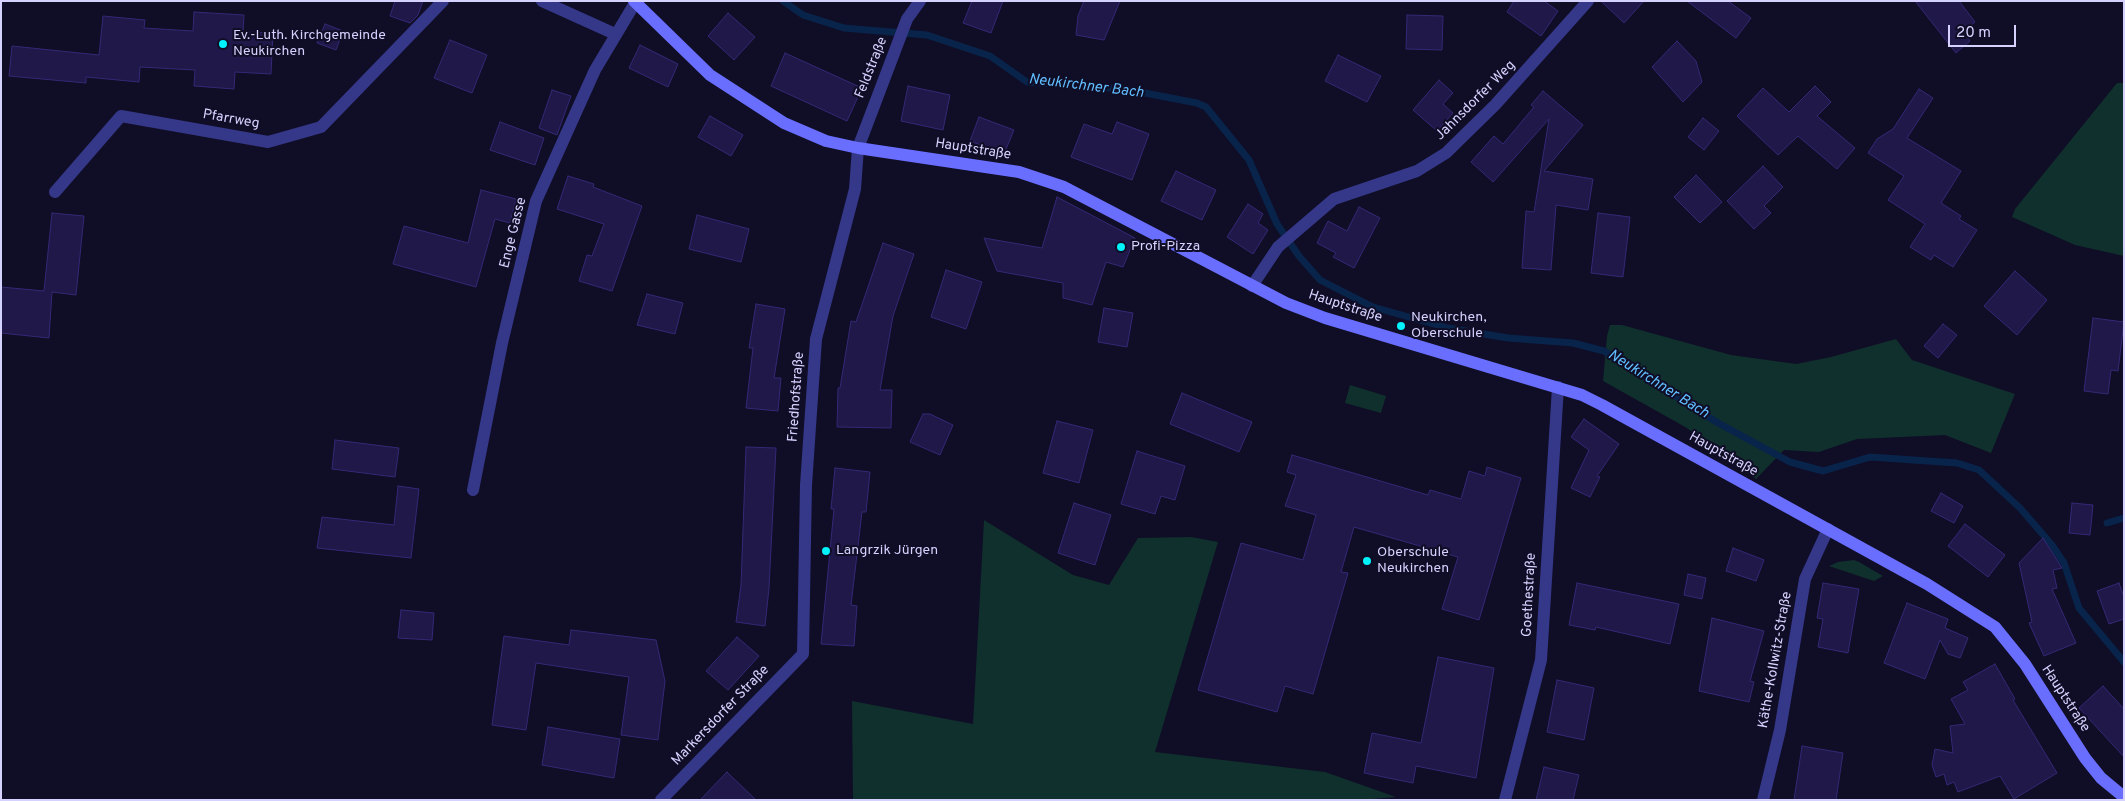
<!DOCTYPE html>
<html>
<head>
<meta charset="utf-8">
<style>
	body { margin:0 }
	#map { position:relative; width:2125px; height:801px; overflow:hidden; background:#100d26; font-family:Overpass,sans-serif }
	canvas { display:block }
	.frame { position:absolute; inset:0; border:2px solid #d5d2ff; pointer-events:none }
	.scale { position:absolute; left:1948px; top:25px; width:68px; height:22px; box-sizing:border-box; border:2px solid #d5d2ff; border-top:0; padding-left:6px; font-size:15px; line-height:18px; white-space:nowrap; color:#d5d2ff; -webkit-text-stroke:4px #100d26; paint-order:stroke }
</style>
</head>
<body>
<div id="map">
<canvas width="2125" height="801"></canvas>
<div class="frame"></div>
<div class="scale">20 m</div>
</div>
<script>
const ctx = document.querySelector('canvas').getContext('2d');
ctx.lineJoin = 'round';
function fill(path, color) { ctx.fillStyle = color; ctx.fill(path, 'evenodd'); }
const toPath = rows => new Path2D(rows.map(r => 'M' + r).join(''));
function strokePath(path, color, width, dash) { ctx.strokeStyle = color; ctx.lineWidth = width; ctx.lineCap = dash ? 'butt' : 'round'; ctx.setLineDash(dash || []); ctx.stroke(path); }
function label(font, color, halo, rows, align = 'center') {
  ctx.font = font + ' Overpass,sans-serif'; ctx.lineWidth = 4; ctx.setLineDash([]); ctx.textBaseline = 'middle'; ctx.strokeStyle = halo; ctx.fillStyle = color; for (const [text, x, y, turn = 0] of rows) {
    ctx.save(); ctx.translate(x, y); ctx.rotate((+turn || 0) * Math.PI / 180); ctx.textAlign = isNaN(turn) ? turn : align; if (halo) ctx.strokeText(text, 0, 0); ctx.fillText(text, 0, 0); ctx.restore();
  }
}
const green = toPath([
	[2117,83,2124,83,2124,256,2075,245,2012,217,2015,209],
	[1610,325,1622,325,1731,355,1796,364,1831,357,1896,339,1912,360,2015,394,1991,453,1945,435,1857,439,1819,452,1784,450,1756,479,1687,428,1603,381,1607,336],
	[1350,385,1386,396,1381,413,1345,403],
	[984,520,1073,575,1109,585,1138,538,1191,537,1218,542,1155,752,1325,772,1396,797,1360,800,853,800,852,701,973,724],
	[1854,560,1859,562,1883,576,1874,581,1829,566,1838,562]
]);
const stream = toPath([
	[783,1,803,15,844,28,927,35,990,56,1027,82,1124,89,1197,103,1206,107,1249,160,1277,224,1299,256,1320,280,1373,307,1448,328,1508,338,1573,343,1604,351,1718,423,1790,462,1823,471,1870,457,1957,463,1979,470,2020,508,2052,545,2064,563,2079,608,2124,662],
	[2107,523,2124,518]
]);
const building = toPath([
	[395,1,423,1,418,15,410,23,390,16,395,1],
	[972,1,1003,1,991,33,963,23,972,1],
	[1084,1,1120,1,1104,40,1076,35,1078,16,1084,1],
	[1514,1,1544,1,1558,11,1541,36,1507,12,1514,1],
	[1601,1,1644,1,1624,23,1601,1],
	[1687,1,1728,1,1751,18,1736,38,1687,1],
	[1915,1,1959,1,1975,22,1963,32,1970,41,1956,53,1915,1],
	[194,12,244,15,243,32,273,33,271,74,235,72,234,89,194,86,195,70,140,67,139,82,86,77,86,83,9,76,12,46,99,55,103,16,145,20,144,28,193,31,194,12],
	[728,13,755,37,734,60,708,36,728,13],
	[1407,15,1443,16,1442,50,1406,49,1407,15],
	[325,24,343,31,336,50,317,43,325,24],
	[450,40,487,55,472,93,434,78,450,40],
	[1677,41,1696,61,1702,82,1683,102,1652,67,1677,41],
	[640,45,678,64,668,87,629,68,640,45],
	[785,53,862,88,847,121,771,86,785,53],
	[1338,55,1381,76,1367,102,1325,81,1338,55],
	[1439,80,1453,93,1443,104,1453,113,1437,131,1413,110,1439,80],
	[908,86,950,95,943,130,901,121,908,86],
	[1815,86,1831,102,1817,116,1855,148,1837,169,1798,136,1778,155,1737,116,1763,88,1789,112,1815,86],
	[1919,89,1933,98,1907,138,1961,171,1941,203,1961,216,1959,219,1977,230,1953,267,1934,255,1931,260,1910,247,1925,224,1888,200,1904,176,1868,153,1877,139,1893,129,1919,89],
	[552,90,571,96,557,135,539,128,552,90],
	[1543,91,1583,125,1544,171,1593,179,1588,210,1556,205,1551,270,1522,268,1526,211,1534,212,1549,119,1493,182,1471,162,1494,136,1503,144,1534,107,1531,105,1543,91],
	[710,116,743,135,731,156,698,137,710,116],
	[979,117,1014,130,1004,154,970,141,979,117],
	[1703,118,1719,131,1704,150,1688,137,1703,118],
	[500,122,544,138,535,165,490,150,500,122],
	[1117,122,1149,134,1132,180,1071,157,1084,124,1112,134,1117,122],
	[1763,166,1783,187,1764,206,1771,213,1754,229,1727,201,1763,166],
	[1176,171,1216,190,1202,220,1161,201,1176,171],
	[1696,175,1722,202,1700,223,1674,197,1696,175],
	[568,176,594,184,593,187,642,206,612,291,579,281,587,255,592,256,604,224,557,209,568,176],
	[481,190,516,199,510,223,495,219,476,287,393,264,404,226,468,243,481,190],
	[1057,197,1135,238,1123,267,1106,262,1092,305,1063,298,1063,283,997,271,984,238,1042,248,1057,197],
	[1248,204,1263,214,1258,223,1268,230,1253,254,1227,237,1248,204],
	[1359,207,1380,218,1354,268,1333,257,1336,253,1317,243,1328,221,1347,231,1359,207],
	[52,213,84,216,76,295,52,292,49,338,1,333,1,287,44,291,52,213],
	[1598,213,1630,217,1623,277,1591,273,1598,213],
	[697,215,749,229,741,262,689,249,697,215],
	[883,243,914,254,893,316,880,390,892,390,891,428,837,427,838,388,840,388,851,321,856,322,883,243],
	[946,270,982,282,966,329,931,317,946,270],
	[2015,271,2047,300,2017,335,1984,306,2015,271],
	[647,294,683,303,675,334,637,325,647,294],
	[756,304,785,309,774,378,781,378,778,411,746,408,753,348,749,348,756,304],
	[1104,308,1133,313,1127,347,1098,342,1104,308],
	[2093,318,2124,322,2118,371,2111,370,2108,394,2084,391,2093,318],
	[1943,324,1957,335,1938,358,1924,346,1943,324],
	[1182,393,1252,422,1239,452,1170,424,1182,393],
	[923,414,930,414,953,425,940,455,910,442,923,414],
	[1584,419,1619,444,1597,476,1600,477,1590,497,1571,488,1589,450,1571,437,1584,419],
	[1057,421,1093,430,1079,483,1043,473,1057,421],
	[335,440,399,448,395,477,332,469,335,440],
	[746,447,776,448,769,588,765,626,736,622,741,585,746,447],
	[1137,451,1185,466,1175,500,1161,496,1155,514,1121,504,1137,451],
	[1292,455,1428,495,1430,490,1461,499,1469,471,1485,476,1487,467,1521,478,1479,620,1442,609,1458,557,1354,527,1341,572,1348,573,1313,694,1285,686,1277,712,1198,690,1241,543,1303,560,1316,515,1285,506,1296,475,1287,472,1292,455],
	[835,468,870,472,866,512,862,512,851,605,857,606,854,646,821,644,834,509,831,509,835,468],
	[398,486,419,489,411,558,317,548,322,517,394,525,398,486],
	[1941,493,1963,506,1954,523,1931,511,1941,493],
	[1074,503,1111,515,1095,565,1058,553,1074,503],
	[2072,503,2093,505,2090,535,2069,533,2072,503],
	[1965,524,2005,555,1988,577,1948,546,1965,524],
	[2043,538,2062,568,2053,570,2057,588,2052,589,2076,643,2044,656,2029,623,2032,622,2019,563,2043,538],
	[1733,548,1764,560,1756,581,1726,571,1733,548],
	[1688,574,1706,578,1702,599,1684,595,1688,574],
	[1577,583,1679,604,1670,644,1596,627,1595,630,1569,625,1577,583],
	[1823,583,1859,589,1848,653,1818,647,1823,619,1817,618,1823,583],
	[2119,583,2124,597,2124,619,2109,624,2097,591,2119,583],
	[1907,603,1948,619,1945,628,1968,638,1960,658,1948,654,1940,640,1925,679,1884,663,1907,603],
	[401,610,434,613,432,640,398,638,401,610],
	[1712,618,1764,631,1750,681,1754,682,1749,702,1699,691,1712,618],
	[571,630,656,640,665,681,658,740,621,735,629,677,536,663,526,730,492,725,504,636,569,645,571,630],
	[737,637,759,656,728,690,706,671,737,637],
	[1438,657,1494,668,1476,778,1416,766,1413,783,1364,773,1372,733,1421,743,1438,657],
	[1995,664,2015,699,2013,700,2057,773,2014,799,2000,776,1958,792,1954,782,1947,785,1944,774,1936,777,1932,765,1935,749,1953,753,1950,726,1965,724,1951,699,1968,690,1963,682,1995,664],
	[1557,680,1594,688,1584,740,1547,732,1557,680],
	[2103,686,2124,709,2124,757,2079,708,2103,686],
	[548,727,620,739,614,778,542,765,548,727],
	[1802,746,1843,753,1836,800,1794,800,1802,746],
	[1544,767,1579,775,1573,800,1536,800,1544,767],
	[727,772,756,800,700,800,727,772]
]);
const street = toPath([
	[542,1,615,34],
	[55,192,121,116,268,142,321,127,443,1],
	[1252,286,1278,247,1334,199,1417,171,1446,153,1495,105,1588,1],
	[473,490,502,343,536,201,595,70,635,3],
	[661,800,803,654,806,485,816,339,855,189,858,148,907,19,920,1],
	[1505,800,1541,660,1558,387],
	[1763,800,1780,730,1805,579,1828,529]
]);
const secondary = toPath([
	[634,1,710,75,784,123,826,141,858,148,1019,172,1064,187,1286,303,1325,318,1582,395,1602,405,1927,584,1995,627,2025,664,2085,758,2101,778,2124,797]
]);
const markers = [
	[223,44,5,"#00f2fd"],
	[1121,247,5,"#00f2fd"],
	[1401,326,5,"#00f2fd"],
	[826,551,5,"#00f2fd"],
	[1367,561,5,"#00f2fd"]
];
const poiNames = [
	["Ev.-Luth. Kirchgemeinde",233,36],
	["Neukirchen",233,52],
	["Profi-Pizza",1131,247],
	["Neukirchen,",1411,318],
	["Oberschule",1411,334],
	["Langrzik Jürgen",836,551],
	["Oberschule",1377,553],
	["Neukirchen",1377,569]
];
const streetNames = [
	["Feldstraße",872,68,-68],
	["Jahnsdorfer Weg",1476,101,-45],
	["Pfarrweg",231,120,10],
	["Hauptstraße",973,150,9],
	["Enge Gasse",514,233,-76],
	["Hauptstraße",1345,307,18],
	["Friedhofstraße",797,397,-86],
	["Hauptstraße",1723,455,29],
	["Goethestraße",1530,595,-87],
	["Käthe-Kollwitz-Straße",1776,660,-80],
	["Hauptstraße",2065,699,57],
	["Markersdorfer Straße",721,716,-46]
];
const waterNames = [
	["Neukirchner Bach",1086,87,7],
	["Neukirchner Bach",1658,385,32]
];
fill(green, '#10302d');
strokePath(stream, '#09244a', 7);
fill(building, '#1f1848');
strokePath(building, '#342976', 1);
strokePath(street, '#353788', 12);
strokePath(secondary, '#696eff', 12);
for (const [x, y, r, color] of markers) { const dot = new Path2D(); dot.arc(x, y, r, 0, 2 * Math.PI); ctx.fillStyle = color; ctx.fill(dot); strokePath(dot, '#100d26', 2); }
label('14px', '#d5d2ff', '#100d26', poiNames, 'left');
label('14px', '#d5d2ff', '#100d26', streetNames);
label('italic 15px', '#60beff', '#100d26', waterNames);
</script>
</body>
</html>
